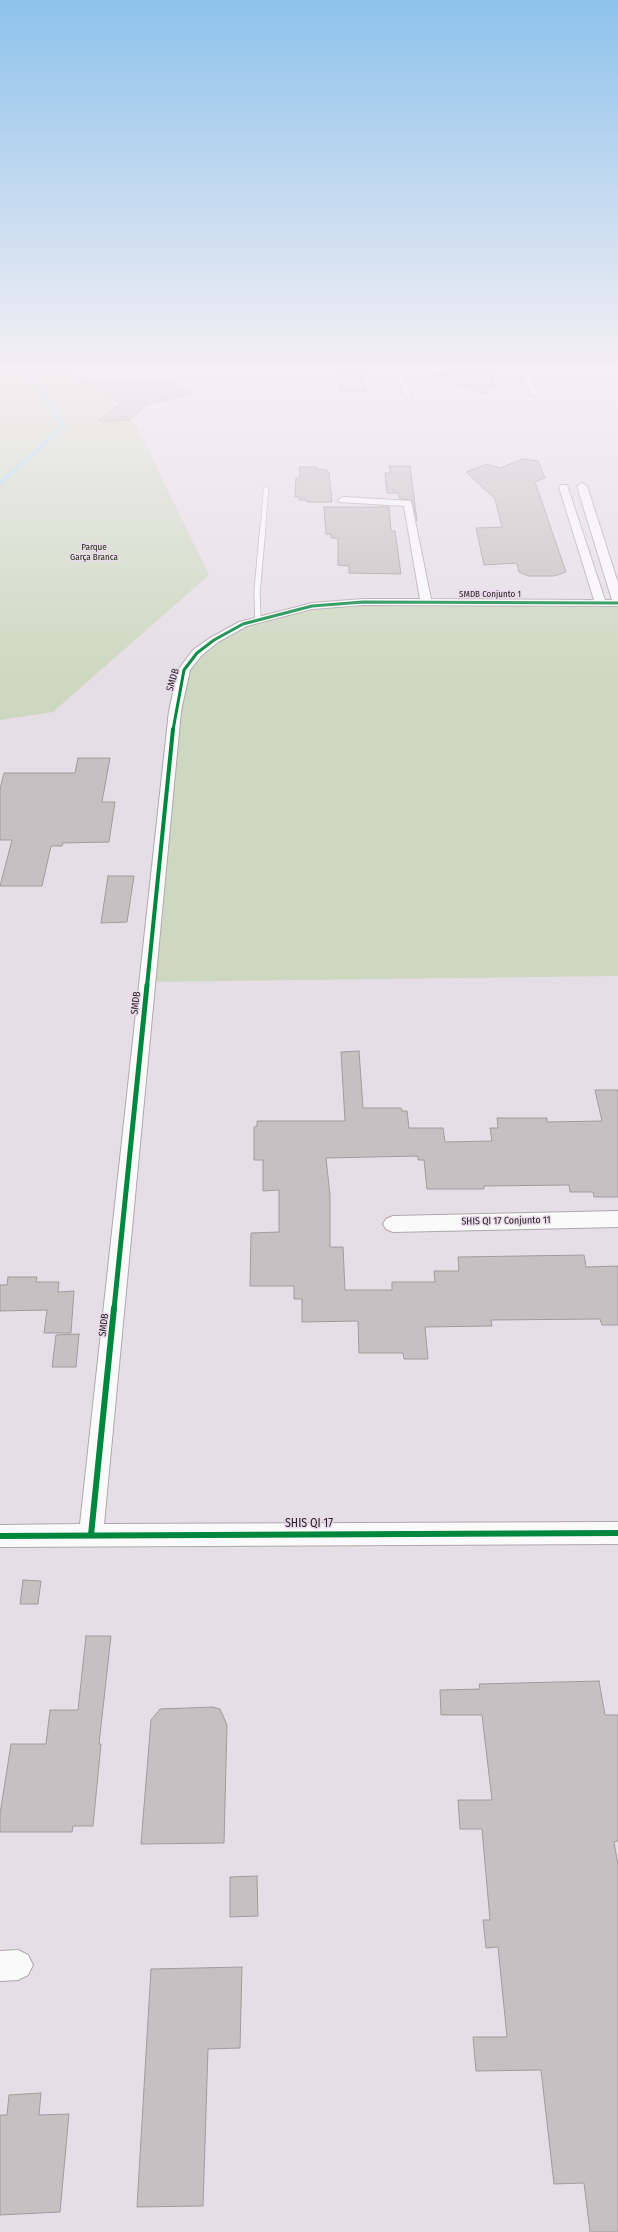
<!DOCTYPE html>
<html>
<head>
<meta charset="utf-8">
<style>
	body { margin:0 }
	canvas { display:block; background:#e6dee6 }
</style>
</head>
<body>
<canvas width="618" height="2232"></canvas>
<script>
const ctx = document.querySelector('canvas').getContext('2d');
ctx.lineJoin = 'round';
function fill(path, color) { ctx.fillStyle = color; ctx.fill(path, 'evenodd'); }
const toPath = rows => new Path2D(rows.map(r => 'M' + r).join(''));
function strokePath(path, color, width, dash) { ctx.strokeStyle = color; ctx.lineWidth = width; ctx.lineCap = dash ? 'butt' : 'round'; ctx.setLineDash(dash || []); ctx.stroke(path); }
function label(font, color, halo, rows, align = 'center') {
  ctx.font = font + ' "Fira Sans Condensed",sans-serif'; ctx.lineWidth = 3; ctx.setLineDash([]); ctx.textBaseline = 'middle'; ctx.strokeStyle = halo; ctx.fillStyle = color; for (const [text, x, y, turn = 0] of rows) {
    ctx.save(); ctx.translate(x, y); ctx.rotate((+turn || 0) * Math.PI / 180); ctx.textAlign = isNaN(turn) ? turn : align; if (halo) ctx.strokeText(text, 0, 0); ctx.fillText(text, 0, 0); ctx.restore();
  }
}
const green = toPath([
	[0,366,76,366,136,425,209,575,53,712,0,720],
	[363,602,618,603,618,976,148,982,184,670,197,653,243,624,295,609]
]);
const stream = toPath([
	[0,483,64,426,26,366]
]);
const building = toPath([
	[340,366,363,366,366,392,339,392,340,366],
	[464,366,489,366,495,387,486,389,488,394,433,377,464,366],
	[73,379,170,382,194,394,147,404,130,420,98,421,121,403,73,379],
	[523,459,538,461,545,478,535,482,566,572,554,576,528,576,519,572,517,563,484,565,476,528,502,527,495,499,466,472,487,464,500,468,523,459],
	[389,466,410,466,417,521,412,500,400,499,398,493,387,493,385,473,391,473,389,466],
	[300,467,317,467,317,469,327,470,327,472,329,472,332,502,307,502,307,500,299,500,299,497,295,497,296,478,299,478,300,467],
	[324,507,389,507,391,531,395,531,401,574,349,573,349,566,338,565,338,538,331,538,331,534,326,534,324,507],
	[78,758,110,758,102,802,115,802,109,842,63,843,62,846,51,846,42,886,0,886,12,840,0,840,0,789,4,773,75,773,78,758],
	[108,876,134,876,127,922,101,923,108,876],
	[359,1051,363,1108,401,1108,402,1111,407,1111,409,1128,443,1128,445,1142,492,1141,490,1128,498,1128,497,1118,547,1118,547,1122,602,1121,595,1090,618,1090,618,1197,594,1197,593,1192,570,1192,569,1185,484,1186,484,1189,427,1189,424,1160,418,1160,418,1156,326,1158,330,1195,330,1247,343,1247,345,1290,392,1290,392,1282,435,1282,434,1271,459,1271,458,1257,584,1255,586,1267,618,1266,618,1325,602,1325,600,1319,491,1320,492,1326,425,1327,428,1359,404,1359,403,1353,359,1353,358,1321,302,1322,302,1299,294,1299,294,1286,250,1286,251,1233,279,1232,279,1190,263,1191,263,1160,254,1160,254,1127,257,1126,257,1121,345,1121,341,1052,359,1051],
	[8,1277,37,1277,36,1282,59,1282,58,1292,74,1291,71,1333,44,1333,47,1310,0,1311,0,1285,7,1285,8,1277],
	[79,1334,76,1367,52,1367,56,1335,79,1334],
	[23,1580,41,1581,38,1604,20,1604,23,1580],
	[86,1636,111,1636,99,1744,101,1744,93,1826,73,1826,72,1832,0,1832,0,1814,11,1744,46,1744,50,1710,78,1710,86,1636],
	[599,1681,605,1715,618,1715,618,1841,614,1842,618,1865,618,2232,590,2232,584,2183,554,2184,541,2070,476,2071,473,2037,507,2037,498,1947,486,1948,483,1920,490,1920,482,1829,460,1829,458,1800,492,1800,482,1715,441,1715,440,1690,480,1689,479,1684,599,1681],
	[213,1707,220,1709,227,1725,224,1843,141,1844,151,1720,160,1709,213,1707],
	[257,1876,258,1916,230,1917,230,1877,257,1876],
	[242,1967,240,2048,208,2049,203,2206,137,2207,151,1969,242,1967],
	[41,2093,39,2115,69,2114,60,2212,0,2215,0,2115,7,2115,9,2095,41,2093]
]);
const laneFar1 = toPath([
	[263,527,266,489]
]);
const lane = toPath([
	[258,620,257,592,263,526]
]);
const street = toPath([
	[155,366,163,366,161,372,155,372,155,366],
	[393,366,401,366,411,394,410,396,403,394,393,366],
	[519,366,527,366,538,394,537,396,530,394,519,366],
	[582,483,587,486,618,583,618,606,363,605,312,609,247,626,218,642,201,656,190,670,181,711,104,1524,618,1522,618,1544,0,1547,0,1525,80,1524,169,711,178,670,193,650,210,638,239,622,312,603,363,599,420,599,404,506,340,502,338,500,343,497,411,501,431,599,594,600,559,487,561,485,567,485,605,600,612,600,577,486,582,483],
	[618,1211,618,1227,393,1232,386,1229,383,1224,386,1219,393,1216,618,1211],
	[18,1950,28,1955,33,1965,28,1975,18,1980,0,1981,0,1951,18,1950]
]);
const cyclewayFar3 = toPath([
	[173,730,184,670,197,653,214,640,243,624,312,606,363,602,618,603]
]);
const cyclewayFar2 = toPath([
	[147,986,173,729]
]);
const cyclewayFar1 = toPath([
	[114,1309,147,985]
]);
const cycleway = toPath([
	[91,1535,114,1308],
	[0,1536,618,1533]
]);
const farParknames = [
	["Parque",94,547],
	["Garça Branca",94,557]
];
const farStreetnames = [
	["SMDB Conjunto 1",490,594]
];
const streetNames = [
	["SMDB",173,680,-74],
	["SMDB",136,1003,-84],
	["SHIS QI 17 Conjunto 11",506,1221,-1],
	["SMDB",104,1325,-84]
];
const nearStreetnames = [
	["SHIS QI 17",309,1524]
];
fill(green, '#ced8c0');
strokePath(stream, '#a6d6f2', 3.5);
fill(building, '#c7bfc1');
strokePath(building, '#a29b9d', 1);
strokePath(laneFar1, '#aea8ae', 5.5);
strokePath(lane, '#aea8ae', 7);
strokePath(street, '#aea8ae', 2);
strokePath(laneFar1, '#fbfafb', 4.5);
strokePath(lane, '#fbfafb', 5.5);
fill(street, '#fbfafb');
strokePath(cyclewayFar3, '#00873e', 3);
strokePath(cyclewayFar2, '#00873e', 4);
strokePath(cyclewayFar1, '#00873e', 5);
strokePath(cycleway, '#00873e', 6);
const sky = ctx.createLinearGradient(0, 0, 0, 679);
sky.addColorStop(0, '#8dc2ec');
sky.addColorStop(0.54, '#f4f0f4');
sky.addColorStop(1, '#f4f0f400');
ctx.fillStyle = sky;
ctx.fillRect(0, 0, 618, 679);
label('9px', '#243313', '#e9daea', farParknames);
label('9px', '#2a242a', '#e9daea', farStreetnames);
label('10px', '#2a242a', '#e9daea', streetNames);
label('12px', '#2a242a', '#e9daea', nearStreetnames);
</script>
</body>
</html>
